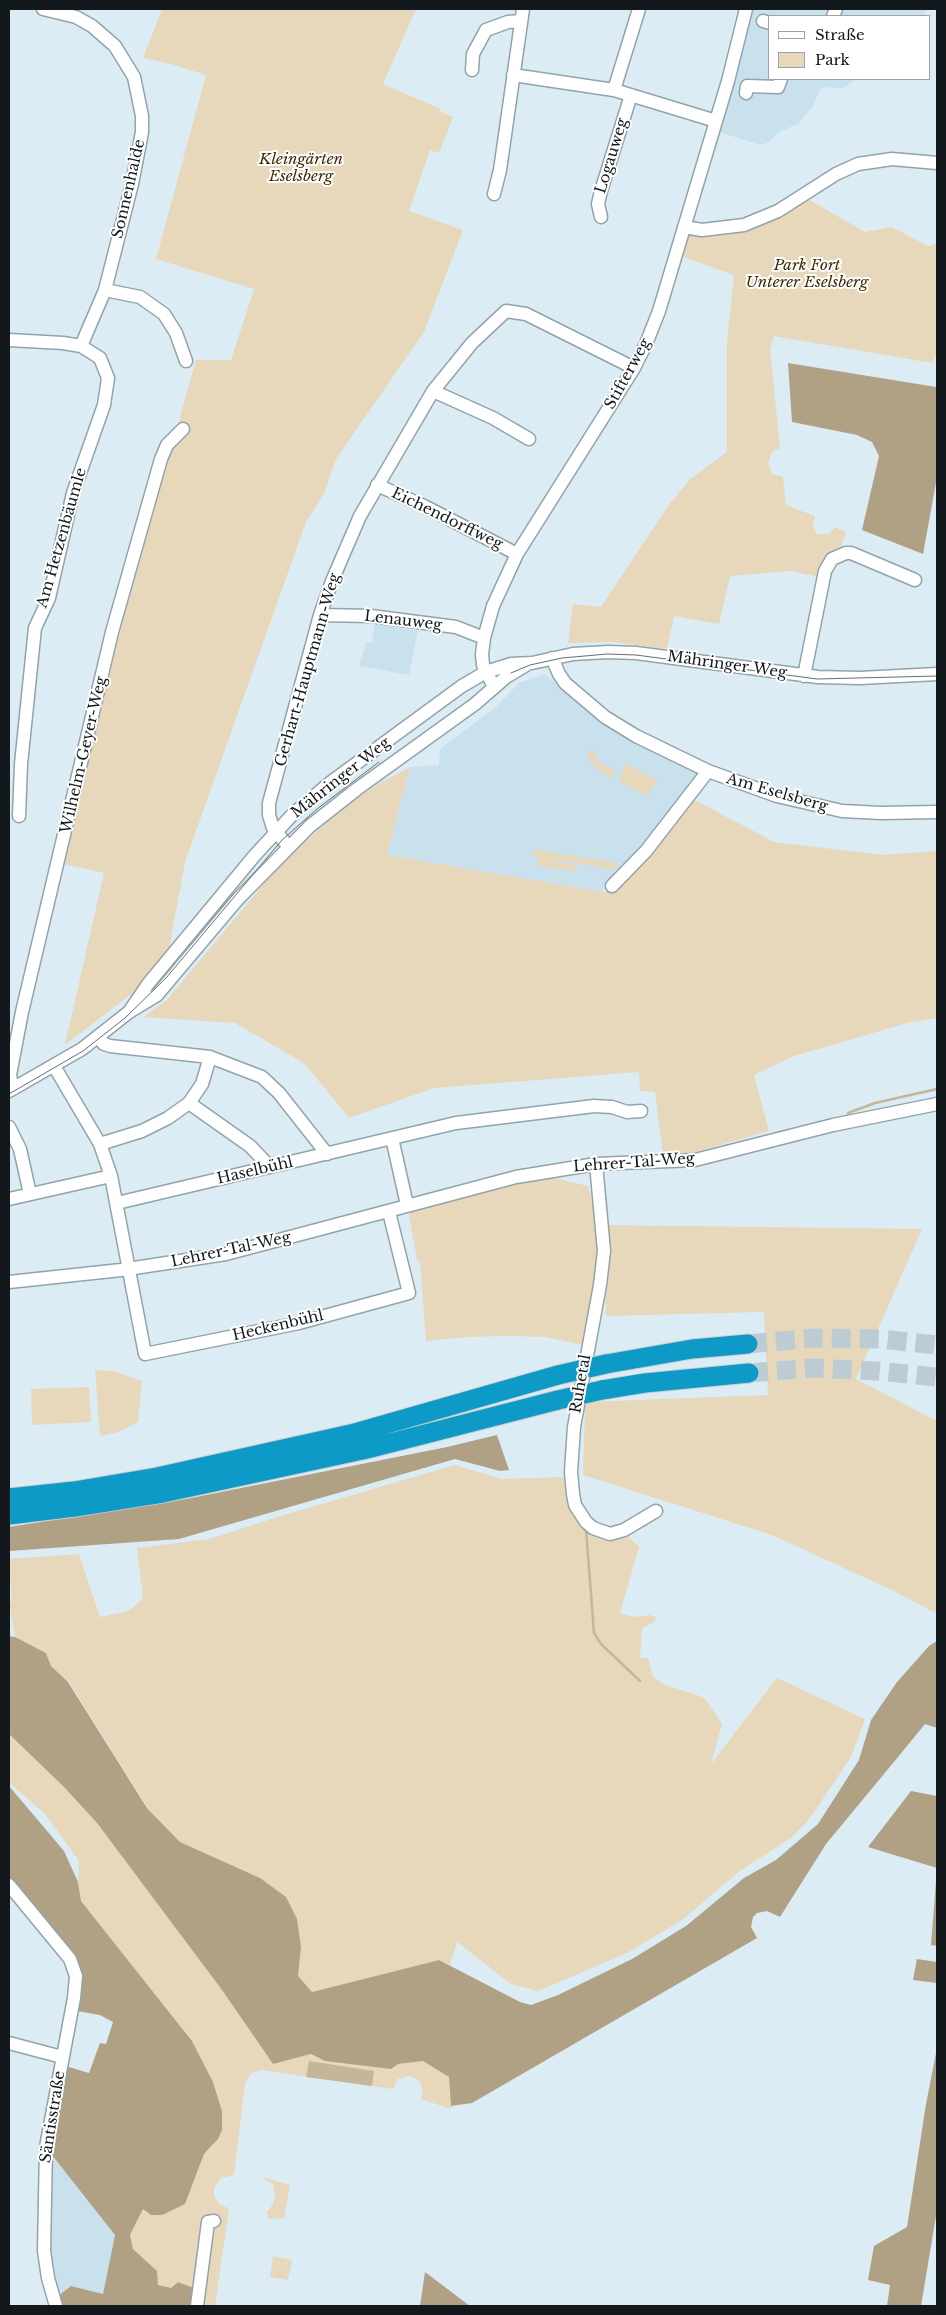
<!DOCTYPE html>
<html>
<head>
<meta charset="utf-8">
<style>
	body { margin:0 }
	#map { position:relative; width:946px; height:2315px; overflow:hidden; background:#dbecf4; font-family:"Libre Baskerville",serif }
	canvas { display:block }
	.frame { position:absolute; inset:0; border:10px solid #12181b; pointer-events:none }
	.legend { position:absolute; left:768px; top:15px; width:162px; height:65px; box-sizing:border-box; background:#fff; border:1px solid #a0a3a4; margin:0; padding:6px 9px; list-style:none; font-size:15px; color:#12181b }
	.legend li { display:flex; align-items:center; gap:10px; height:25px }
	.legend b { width:25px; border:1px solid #a0a3a4 }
</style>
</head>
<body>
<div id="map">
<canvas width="946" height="2315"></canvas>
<div class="frame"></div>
<ul class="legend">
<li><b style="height:6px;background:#fff"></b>Straße</li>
<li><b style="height:14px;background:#e8d8bb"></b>Park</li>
</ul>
</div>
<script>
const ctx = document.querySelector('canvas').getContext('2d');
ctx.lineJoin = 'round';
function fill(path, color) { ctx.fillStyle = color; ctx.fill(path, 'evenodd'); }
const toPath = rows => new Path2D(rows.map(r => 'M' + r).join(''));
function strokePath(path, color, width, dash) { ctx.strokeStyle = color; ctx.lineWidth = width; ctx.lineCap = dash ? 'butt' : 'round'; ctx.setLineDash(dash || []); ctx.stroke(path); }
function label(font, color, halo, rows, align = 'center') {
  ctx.font = font + ' "Libre Baskerville",serif'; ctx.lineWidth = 4; ctx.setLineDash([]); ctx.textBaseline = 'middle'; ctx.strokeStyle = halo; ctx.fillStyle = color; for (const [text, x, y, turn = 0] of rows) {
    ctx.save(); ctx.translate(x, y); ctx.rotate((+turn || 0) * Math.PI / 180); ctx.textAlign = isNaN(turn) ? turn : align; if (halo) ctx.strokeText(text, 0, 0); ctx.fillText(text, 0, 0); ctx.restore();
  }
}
const built = toPath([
	[752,9,927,9,924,16,770,16,770,79,855,79,843,88,822,87,812,107,798,124,779,132,769,142,761,145,719,132],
	[375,624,418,631,409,675,359,666,366,642,372,643],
	[545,674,590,713,632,739,700,775,621,875,605,884,603,892,387,855,410,767,439,765,440,749,497,706,519,683],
	[48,2150,115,2235,103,2294,71,2286,57,2297,48,2257]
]);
const green = toPath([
	[162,9,416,9,383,84,441,109,439,111,453,117,439,153,430,150,409,211,463,230,424,332,336,459,323,496,306,522,185,862,169,949,135,991,65,1045,104,873,64,864,119,635,196,360,231,360,254,289,156,259,206,75,171,64,143,58],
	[808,199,865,232,892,227,928,246,937,244,937,352,932,363,774,336,770,349,780,448,773,451,768,462,772,474,783,477,786,505,815,516,813,527,817,534,829,534,835,527,846,532,840,549,827,556,819,577,790,571,730,576,719,624,674,616,667,649,611,642,568,643,573,604,601,607,669,505,690,479,727,452,727,341,734,275,683,257,691,230,702,232],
	[588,750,594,751,598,762,615,770,611,778,595,768,587,755],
	[626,764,657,780,648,796,618,781],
	[410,767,387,855,603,892,614,891,691,798,774,842,883,855,937,851,937,1018,907,1023,794,1056,754,1075,769,1131,695,1152,663,1156,655,1092,640,1091,639,1072,434,1088,349,1118,304,1063,235,1023,143,1017,166,1001,283,861,348,804,378,784],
	[534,849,617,863,616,870,545,858,576,866,575,872,536,865,538,857,533,856],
	[554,1178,588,1186,597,1217,598,1257,595,1286,583,1345,545,1337,510,1336,467,1337,426,1341,420,1261,417,1261,408,1208,518,1181],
	[603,1225,922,1229,856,1379,937,1421,937,1614,896,1592,772,1535,583,1475,585,1402,768,1395,764,1312,606,1316],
	[95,1370,113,1371,142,1381,138,1422,118,1432,100,1436],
	[89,1387,91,1422,32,1425,31,1389],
	[455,1465,502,1479,567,1477,576,1516,628,1536,639,1547,620,1613,633,1617,650,1615,656,1617,654,1622,642,1628,640,1658,648,1658,653,1677,665,1685,697,1695,706,1700,722,1724,711,1764,777,1678,865,1719,851,1757,810,1818,792,1837,740,1871,682,1920,627,1953,538,1991,511,1984,457,1942,450,1965,439,1960,312,1992,298,1976,301,1947,260,1878,180,1842,148,1808,69,1682,51,1666,46,1653,15,1637,9,1602,12,1601,9,1559,79,1554,100,1617,129,1611,143,1598,137,1548,209,1539,284,1515],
	[9,1734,64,1787,97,1823,222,1990,273,2064,311,2054,325,2061,398,2064,424,2061,449,2077,451,2109,421,2099,423,2091,421,2084,417,2079,409,2076,398,2079,393,2089,261,2070,252,2073,245,2083,234,2175,221,2178,214,2188,214,2195,218,2203,229,2209,215,2306,194,2306,194,2288,178,2282,171,2288,158,2286,157,2271,133,2249,130,2235,143,2209,185,2204,204,2154,213,2146,221,2125,222,2111,213,2082,192,2041,81,1901,78,1882,79,1861,45,1814,9,1782],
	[261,2177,290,2185,284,2218,269,2219,267,2212,273,2204,275,2197,273,2184],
	[273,2256,292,2260,288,2280,270,2277]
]);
const forest = toPath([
	[788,363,936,387,937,477,923,554,862,530,879,456,872,442,857,435,792,422],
	[497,1435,509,1470,500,1471,455,1459,179,1539,9,1551,9,1527,186,1499,447,1447],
	[9,1636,15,1637,46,1653,51,1666,68,1682,147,1808,180,1842,260,1878,286,1897,297,1919,301,1947,298,1976,312,1992,439,1960,520,2002,531,2005,558,1995,632,1959,686,1926,744,1878,776,1860,818,1824,859,1760,871,1720,897,1682,929,1646,937,1641,937,1728,925,1724,898,1757,826,1844,780,1917,767,1911,757,1913,753,1917,751,1927,757,1938,472,2103,451,2106,449,2077,423,2061,398,2064,391,2069,325,2061,311,2054,273,2064,222,1990,97,1823,64,1787,9,1734],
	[9,1786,64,1851,78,1882,81,1901,192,2041,213,2082,222,2111,222,2130,218,2139,204,2154,185,2204,162,2215,151,2215,143,2209,130,2235,133,2249,157,2271,158,2285,171,2288,178,2282,194,2288,194,2306,60,2306,57,2297,71,2286,103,2294,115,2235,48,2150,65,2066,89,2073,100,2043,106,2044,113,2022,100,2015,77,2011,74,1957,9,1878],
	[911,1791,937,1796,937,1868,868,1847],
	[937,1869,937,1946,931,1945],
	[917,1959,937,1962,937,1983,913,1980],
	[937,2048,937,2210,921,2306,887,2306,890,2285,868,2280,874,2246,907,2227,926,2104],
	[425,2272,470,2306,420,2306]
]);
const water = toPath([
	[309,2061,374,2071,372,2086,306,2077]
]);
const stream = toPath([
	[848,1113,875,1103,937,1089],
	[586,1529,594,1633,601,1644,640,1681]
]);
const highwayTunnel = toPath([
	[748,1344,813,1338,880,1339,937,1345],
	[749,1373,814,1368,877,1371,937,1377]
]);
const minor = toPath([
	[43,9,76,17,92,26,115,46,134,77,142,116,142,132,132,184,105,290,81,346],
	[833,16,836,9],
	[763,21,770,23],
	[472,70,473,54,486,30,508,22,521,21],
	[513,75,614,90,716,121],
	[614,90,639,9],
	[746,93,747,86,778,87,781,79],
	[494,194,500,170,523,9],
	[601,217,598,204,601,191,631,95],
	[684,227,702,230,744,225,778,211,836,174,858,164,892,159,937,163],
	[105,290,140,297,164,314,176,333,186,361],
	[9,340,63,343,81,346,100,358,108,378,104,405,73,493,49,598,35,628,21,764,19,816],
	[433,391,493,418,529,439],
	[377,485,424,506,517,554],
	[320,615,371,616,456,627,484,638],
	[552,658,559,674,565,683,605,717,636,736,708,771,777,796,842,811,881,813,937,812],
	[804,676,825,571,832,559,846,553,851,553,915,580],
	[494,687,483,665,482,654,484,638,493,606,517,554,634,368,646,344,659,311,728,81,746,9],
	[288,846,273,828,269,815,269,803,320,615,332,581,360,516,433,391,472,343,506,311,526,314,634,368],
	[612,886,646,851,708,771],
	[129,1012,148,984,255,855,293,814,331,782,462,686,486,672,511,664,532,663,573,654,608,652,636,653,818,677,860,678,937,674],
	[98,1037,104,1044,110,1046,210,1057,262,1077,279,1093,327,1154],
	[54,1066,100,1144,111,1176,145,1354,299,1323,409,1293,389,1212],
	[13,1089,10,1075,22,1012,112,632,161,459,167,445,183,429],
	[9,1091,82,1049,129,1012,157,995,238,899,310,826,357,789,475,704,506,677,526,665],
	[189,1103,250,1146,270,1167],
	[9,1127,20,1149,30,1194],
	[392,1138,407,1205],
	[100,1144,142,1131,168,1118,189,1103,202,1084,210,1057],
	[596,1164,604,1251,600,1285,574,1427,571,1472,573,1494,575,1505,586,1522,593,1528,610,1534,624,1530,656,1511],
	[9,1199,111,1176],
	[117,1203,456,1123,594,1106,612,1107,627,1112,641,1111],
	[9,1282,121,1270,226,1254,516,1177,596,1164,695,1160,833,1125,937,1104],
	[9,1885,70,1959,76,1976,74,1998,46,2147,44,2251,48,2278,56,2306],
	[9,2043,62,2057],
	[197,2306,208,2222,214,2221]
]);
const highway = toPath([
	[606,1364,692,1349,748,1344],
	[602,1390,645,1383,749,1373],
	[9,1498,74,1491,157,1477,355,1433,558,1375],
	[9,1515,75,1507,163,1493,367,1449,558,1400]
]);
const tram = toPath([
	[511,673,530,665,562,658,607,654,636,655,817,679,937,676],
	[9,1094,83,1051,125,1018,166,978,282,840,317,809,379,762]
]);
const highwayBridge = toPath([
	[558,1375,606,1364],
	[558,1400,602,1390]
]);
const streetNames = [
	["Logauweg",612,156,-73],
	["Sonnenhalde",129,189,-77],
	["Stifterweg",628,374,-61],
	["Eichendorffweg",447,519,26],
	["Am Hetzenbäumle",62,538,-74],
	["Lenauweg",403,621,7],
	["Mähringer Weg",727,665,8],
	["Gerhart-Hauptmann-Weg",308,670,-74],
	["Wilhelm-Geyer-Weg",84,755,-77],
	["Mähringer Weg",341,778,-38],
	["Am Eselsberg",777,793,16],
	["Lehrer-Tal-Weg",634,1163,-4],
	["Haselbühl",255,1171,-13],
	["Lehrer-Tal-Weg",231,1250,-12],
	["Heckenbühl",278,1326,-13],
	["Ruhetal",581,1384,-80],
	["Säntisstraße",53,2117,-81]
];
const parkNames = [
	["Kleingärten",301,160],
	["Eselsberg",301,177],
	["Park Fort",807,266],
	["Unterer Eselsberg",807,283]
];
fill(built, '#c8e1ed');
fill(green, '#e8d8bb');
fill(forest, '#b0a185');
fill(water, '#c5b599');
strokePath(stream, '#c5b599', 2.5);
strokePath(highwayTunnel, '#bdccd3', 19, [19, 9]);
strokePath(minor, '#93a3aa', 15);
strokePath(highway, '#cbcccd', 21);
strokePath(minor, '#fff', 12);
strokePath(highway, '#0d9ac6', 19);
strokePath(tram, '#646e73', 1);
strokePath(highwayBridge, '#cbcccd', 21, []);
strokePath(highwayBridge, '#0d9ac6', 19);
label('15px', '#12181b', '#fff', streetNames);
label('italic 15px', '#3b2903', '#fff', parkNames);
</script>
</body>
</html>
